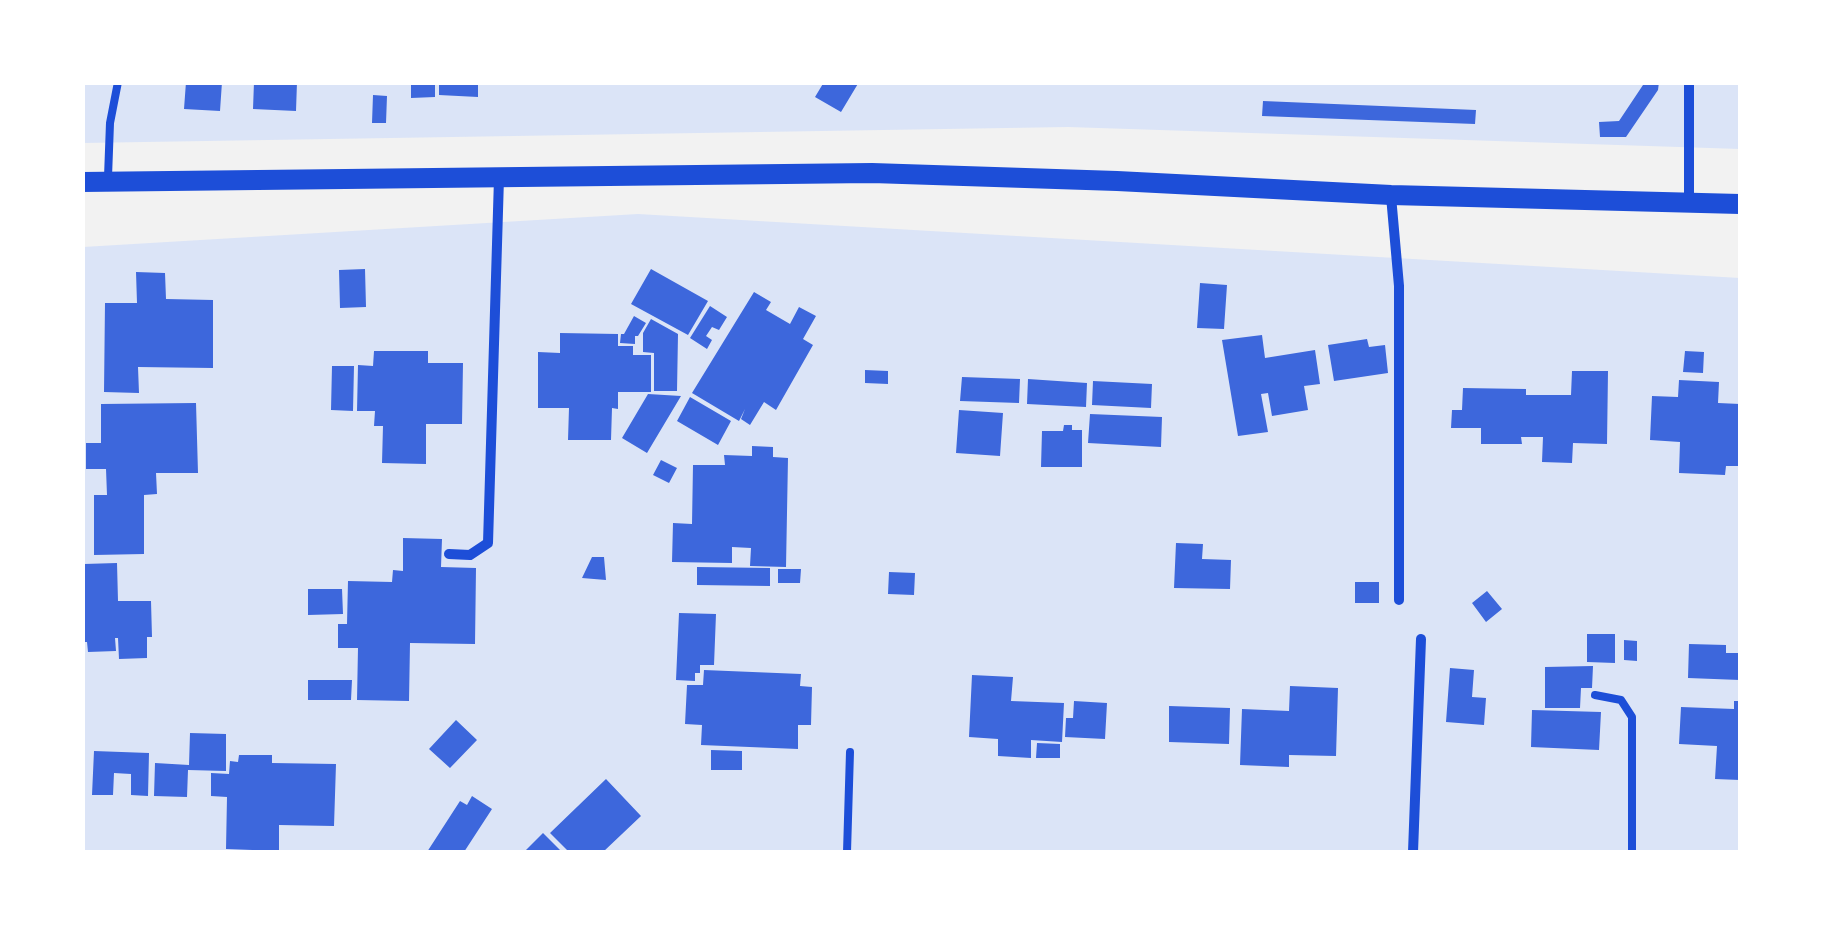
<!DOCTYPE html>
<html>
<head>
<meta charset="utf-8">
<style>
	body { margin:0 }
	#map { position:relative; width:1823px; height:935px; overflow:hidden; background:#f2f2f2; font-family:Manrope,sans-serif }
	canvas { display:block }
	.frame { position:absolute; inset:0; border:85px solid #fff; pointer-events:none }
</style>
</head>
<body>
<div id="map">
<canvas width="1823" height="935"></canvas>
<div class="frame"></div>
</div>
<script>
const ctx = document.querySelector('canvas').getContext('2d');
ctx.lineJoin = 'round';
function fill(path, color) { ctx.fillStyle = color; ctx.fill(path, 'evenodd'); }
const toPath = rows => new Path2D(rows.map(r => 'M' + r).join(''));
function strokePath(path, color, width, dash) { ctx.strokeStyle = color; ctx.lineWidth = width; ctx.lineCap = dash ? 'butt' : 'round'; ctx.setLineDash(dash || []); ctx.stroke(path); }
const green = toPath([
	[1740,82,1740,149,1068,127,83,143,82,83],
	[638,214,1740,278,1740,852,83,852,83,247]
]);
const building = toPath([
	[186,82,222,82,220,111,184,109],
	[254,82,297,82,296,111,253,109],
	[411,82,435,82,435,97,411,98],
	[439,82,478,82,478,97,439,95],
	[824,82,859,82,841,112,815,97],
	[1645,82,1659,82,1658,90,1626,137,1600,137,1599,122,1619,121],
	[373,95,387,96,386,123,372,123],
	[1263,101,1476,110,1475,124,1262,116],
	[365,269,366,307,340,308,339,270],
	[651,269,708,301,688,335,631,304],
	[136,272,165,273,166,299,213,300,213,368,138,367,139,393,104,392,105,303,137,303],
	[1200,283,1227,285,1224,329,1197,328],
	[754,292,771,302,766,310,790,324,799,307,816,316,803,339,813,345,776,410,764,402,750,425,741,419,745,409,739,421,692,393],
	[710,306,727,317,719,330,712,327,706,336,712,340,707,349,690,338],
	[634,316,646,323,638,336,635,336,635,344,620,343,621,334,624,334],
	[651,319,678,334,677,391,654,391,654,353,643,352,643,333],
	[560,333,618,334,618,346,633,346,633,355,651,355,651,392,618,392,618,409,612,408,611,440,568,440,569,408,538,408,538,352,560,353],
	[1262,335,1265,358,1315,350,1320,384,1304,386,1308,410,1272,416,1268,393,1261,394,1268,432,1238,436,1222,340],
	[1367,339,1369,347,1385,345,1388,373,1334,381,1328,345],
	[374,351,428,351,428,363,463,363,462,424,426,424,426,464,382,463,383,426,374,426,375,411,357,411,358,365,373,366],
	[1685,351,1704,352,1703,373,1683,372],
	[332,366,354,366,353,411,331,410],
	[865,370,888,371,888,384,865,383],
	[1572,371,1608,371,1607,444,1573,443,1572,463,1542,462,1543,437,1521,437,1522,444,1481,444,1481,428,1451,428,1452,410,1462,410,1463,388,1526,389,1526,395,1571,395],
	[962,377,1020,379,1019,403,960,401],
	[1028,379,1087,383,1086,407,1027,404],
	[1679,380,1719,382,1718,403,1740,404,1740,466,1726,466,1725,475,1679,473,1680,442,1650,440,1652,396,1678,397],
	[1093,381,1152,384,1151,408,1092,405],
	[648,394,681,396,647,453,622,438],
	[690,397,731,421,718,445,677,421],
	[196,403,198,473,156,473,157,494,144,495,144,554,94,555,94,495,107,495,106,469,86,469,86,443,101,443,101,404],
	[959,410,1003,413,1000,456,956,453],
	[1090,414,1162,417,1161,447,1088,443],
	[1064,425,1072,425,1072,430,1082,430,1082,467,1041,467,1042,431,1063,431],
	[752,446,773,447,773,457,788,458,786,567,750,566,751,548,732,547,732,563,672,562,673,523,692,524,693,465,725,465,724,455,752,456],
	[661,460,677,468,669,483,653,475],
	[403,538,442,539,441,567,476,568,475,644,410,643,409,701,357,700,358,648,338,648,338,624,347,624,348,581,392,582,393,570,403,571],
	[1176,543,1203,544,1202,559,1231,560,1230,589,1174,588],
	[592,557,604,557,606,580,582,578],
	[117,563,118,601,151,601,152,637,147,637,147,658,119,659,118,638,115,638,116,651,88,652,87,642,82,642,84,564],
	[697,567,770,568,770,586,697,585],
	[778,569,801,569,800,583,778,583],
	[889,572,915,573,914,595,888,594],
	[1355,582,1379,582,1379,603,1355,603],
	[308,589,342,589,343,614,308,615],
	[1487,591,1502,609,1486,622,1472,603],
	[679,613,716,614,714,665,700,665,700,673,695,673,695,681,676,680],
	[1587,634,1615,634,1615,663,1587,662],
	[1624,640,1637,641,1637,661,1624,660],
	[1689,644,1726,645,1726,653,1740,653,1740,680,1688,678],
	[1593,666,1592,688,1581,688,1580,708,1545,708,1545,667],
	[1450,668,1474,670,1472,697,1486,698,1484,725,1446,722],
	[704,670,801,674,800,686,812,687,811,725,798,725,798,749,701,745,702,725,685,724,687,685,703,685],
	[972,675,1013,677,1011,701,1064,703,1062,742,1031,740,1031,758,998,756,998,739,969,737],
	[308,680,352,680,351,700,308,700],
	[1290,686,1338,688,1336,756,1289,755,1289,767,1240,765,1242,709,1289,711],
	[1074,701,1107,703,1105,739,1065,737,1066,718,1073,718],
	[1734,701,1740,701,1740,780,1715,779,1717,746,1679,744,1681,707,1734,709],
	[1169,706,1230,708,1229,744,1169,742],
	[1532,710,1601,712,1599,750,1531,747],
	[456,720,477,740,450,768,429,749],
	[190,733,226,734,226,771,188,770,187,797,154,796,155,763,189,765],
	[1037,743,1060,744,1060,758,1036,758],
	[711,750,742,751,742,770,711,770],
	[94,751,149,753,148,796,131,795,131,774,114,773,113,795,92,795],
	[239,755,272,755,272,763,336,764,334,826,279,825,279,851,226,849,227,797,211,796,211,773,229,774,230,761,238,762],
	[606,779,641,816,603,852,569,852,550,833],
	[472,796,492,809,464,852,427,852,460,801,467,805],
	[543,833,562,852,524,852]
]);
const service = toPath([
	[108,177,110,123,118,82],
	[1595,695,1621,700,1632,717,1632,852],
	[847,852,850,752]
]);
const minor = toPath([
	[1689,82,1689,203],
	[1391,196,1399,286,1399,600],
	[449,554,470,555,488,543,499,178],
	[1413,852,1421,639]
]);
const secondary = toPath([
	[82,182,872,173,1117,181,1391,195,1740,204]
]);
fill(green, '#dbe4f7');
fill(building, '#3d67dc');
strokePath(service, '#1d4ed8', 8);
strokePath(minor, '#1d4ed8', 10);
strokePath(secondary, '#1d4ed8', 20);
</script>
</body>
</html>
